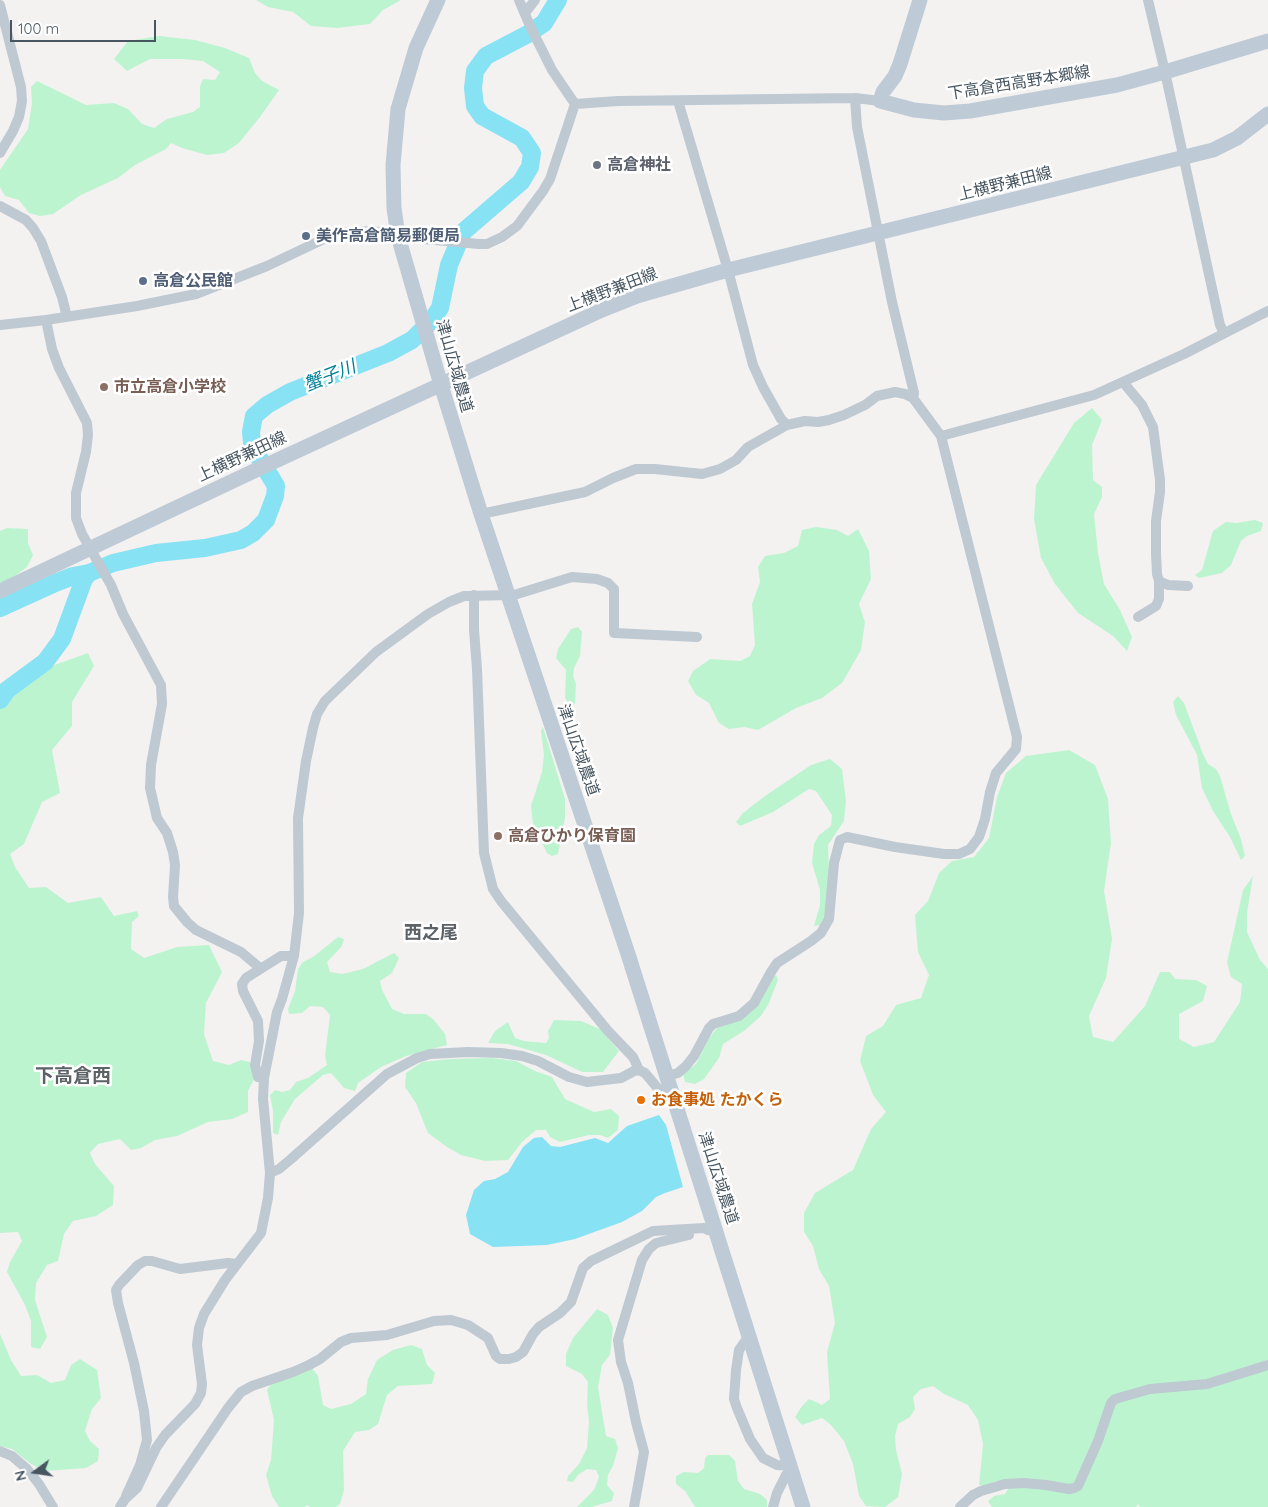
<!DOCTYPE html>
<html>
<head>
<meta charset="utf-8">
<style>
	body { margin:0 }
	#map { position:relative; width:1268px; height:1507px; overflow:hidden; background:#f4f1f1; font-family:Quicksand,sans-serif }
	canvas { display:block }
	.north { position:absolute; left:10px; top:1447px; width:50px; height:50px; -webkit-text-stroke:4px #fff; paint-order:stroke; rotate:256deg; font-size:14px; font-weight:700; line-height:20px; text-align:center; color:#475661 }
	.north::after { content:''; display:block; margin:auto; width:18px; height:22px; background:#475661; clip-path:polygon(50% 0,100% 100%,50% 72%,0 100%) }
	.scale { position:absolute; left:10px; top:20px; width:146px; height:22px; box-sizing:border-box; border:2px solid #475661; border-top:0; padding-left:6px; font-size:15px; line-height:18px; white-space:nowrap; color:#475661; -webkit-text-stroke:4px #fff; paint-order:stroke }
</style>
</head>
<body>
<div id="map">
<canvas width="1268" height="1507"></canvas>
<div class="north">N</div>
<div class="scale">100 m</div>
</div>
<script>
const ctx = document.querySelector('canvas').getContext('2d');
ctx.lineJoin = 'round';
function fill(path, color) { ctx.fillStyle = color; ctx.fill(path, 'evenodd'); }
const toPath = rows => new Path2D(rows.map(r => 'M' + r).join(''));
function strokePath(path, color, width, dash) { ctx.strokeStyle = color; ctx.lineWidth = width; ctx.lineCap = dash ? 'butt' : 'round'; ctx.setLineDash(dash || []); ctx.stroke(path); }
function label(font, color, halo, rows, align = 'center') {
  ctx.font = font + ' Quicksand,"Noto Sans JP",sans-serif'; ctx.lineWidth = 5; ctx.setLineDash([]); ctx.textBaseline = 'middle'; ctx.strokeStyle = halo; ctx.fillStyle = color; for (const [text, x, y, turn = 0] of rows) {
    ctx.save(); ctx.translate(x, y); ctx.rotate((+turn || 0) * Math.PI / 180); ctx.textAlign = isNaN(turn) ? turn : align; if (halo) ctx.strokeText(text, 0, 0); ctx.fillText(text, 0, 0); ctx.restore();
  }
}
const green = toPath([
	[256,0,401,0,383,10,370,24,337,28,311,26,293,12,268,7],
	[159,36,195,40,225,48,249,58,255,73,262,81,279,90,260,117,239,143,224,153,207,155,182,148,171,143,166,149,135,165,118,178,81,195,53,214,40,216,29,213,19,200,5,196,0,187,0,170,28,129,32,103,31,87,37,81,86,105,114,103,128,109,142,124,154,128,167,119,193,112,200,107,200,86,203,79,215,80,220,72,203,61,182,59,150,59,127,71,114,59,128,41],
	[1092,408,1102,420,1092,445,1093,480,1102,487,1102,497,1094,514,1098,553,1104,584,1120,610,1132,637,1127,651,1113,636,1078,613,1055,584,1041,558,1034,519,1036,485,1074,423],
	[1255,520,1263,523,1261,531,1247,536,1241,541,1231,565,1222,573,1199,578,1195,575,1202,570,1213,531,1226,522,1236,523],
	[816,527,837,530,848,536,858,529,869,551,871,579,859,604,865,622,861,650,842,683,822,698,796,708,758,730,744,727,729,729,719,723,709,703,696,695,688,681,693,671,710,659,740,661,750,656,755,645,752,604,760,582,758,567,765,556,784,553,798,546,802,530],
	[7,528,28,529,28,543,33,555,27,567,12,578,0,583,0,531],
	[578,627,582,632,580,656,574,668,573,676,576,684,575,703,572,708,565,698,566,670,556,658,558,649,571,629],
	[88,653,94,666,72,702,72,726,52,750,60,793,42,802,24,844,10,854,15,867,29,888,46,887,68,903,101,897,114,916,137,911,139,916,132,922,131,949,144,958,177,947,209,945,222,972,206,1003,204,1034,213,1061,229,1065,241,1060,250,1062,254,1079,248,1091,248,1112,232,1119,208,1122,177,1136,155,1140,141,1148,131,1150,120,1139,98,1144,90,1153,95,1164,114,1186,113,1205,96,1216,73,1221,64,1234,58,1261,47,1265,36,1283,35,1300,47,1337,40,1349,31,1347,31,1321,25,1305,7,1272,10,1262,22,1241,18,1232,0,1233,0,709,17,690,46,668],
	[1178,696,1184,703,1203,754,1208,764,1216,769,1220,776,1231,814,1241,839,1245,856,1241,860,1230,837,1213,811,1202,788,1197,755,1176,715,1173,702],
	[543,727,565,799,565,818,558,854,552,856,547,853,533,825,531,806,542,772,544,755,541,731],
	[1069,750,1095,765,1108,799,1111,843,1104,891,1112,939,1106,978,1089,1016,1093,1037,1113,1042,1145,1006,1160,972,1170,972,1175,979,1196,980,1207,986,1203,1001,1179,1014,1179,1039,1194,1047,1214,1042,1240,1002,1242,984,1231,977,1227,962,1243,890,1253,876,1247,913,1247,932,1260,960,1268,969,1268,1507,1140,1507,1138,1504,1136,1507,992,1507,988,1501,994,1496,1005,1494,1010,1486,1004,1481,996,1481,984,1486,979,1485,983,1444,978,1420,968,1405,944,1394,933,1386,921,1389,913,1397,915,1409,910,1417,898,1424,895,1436,896,1450,902,1474,898,1497,885,1507,866,1506,859,1496,853,1464,844,1441,831,1425,822,1418,802,1425,795,1417,802,1406,809,1399,822,1405,830,1399,827,1352,835,1323,829,1286,819,1269,813,1246,804,1232,804,1213,815,1193,853,1170,871,1129,886,1112,873,1095,860,1061,866,1036,883,1026,896,1005,921,998,929,975,918,952,915,915,928,901,939,873,952,861,974,857,989,838,997,797,1006,773,1026,756],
	[830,759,842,769,846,801,844,821,828,845,829,870,826,915,820,925,814,926,820,905,820,890,812,863,814,844,819,835,831,826,832,815,816,791,809,789,773,812,740,826,736,822,743,813,765,796,811,765],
	[338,937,344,939,342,946,327,962,330,972,342,974,363,969,394,953,399,958,392,973,380,981,382,990,392,1009,404,1014,426,1014,434,1020,445,1034,447,1045,406,1056,381,1067,358,1083,355,1091,344,1088,331,1073,323,1075,295,1099,281,1122,278,1135,273,1133,273,1111,270,1095,275,1090,282,1092,290,1090,296,1082,308,1078,327,1065,325,1056,330,1015,323,1007,310,1006,302,1013,289,1014,288,1009,295,991,298,969,303,962,313,957],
	[776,975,778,980,769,1003,761,1016,744,1031,723,1044,719,1058,704,1079,695,1084,685,1082,683,1074,696,1064,709,1038,717,1028,737,1021,750,1013,760,1001,770,978],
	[554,1020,581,1021,600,1029,619,1051,603,1072,582,1072,546,1055,508,1044,488,1043,495,1031,508,1022,515,1038,524,1041,546,1043,549,1038,548,1031],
	[492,1058,516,1061,535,1071,552,1077,565,1099,594,1112,611,1109,619,1116,618,1130,608,1138,600,1135,589,1135,560,1142,550,1137,546,1130,536,1130,522,1142,508,1160,485,1161,461,1155,447,1147,428,1133,416,1103,405,1087,406,1073,422,1062,449,1059],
	[597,1309,608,1315,613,1328,610,1355,602,1365,598,1387,606,1436,615,1439,618,1448,613,1466,608,1475,607,1485,614,1493,612,1501,591,1507,577,1507,594,1490,599,1477,596,1470,587,1469,578,1475,573,1482,567,1481,568,1476,579,1464,587,1448,589,1422,587,1404,588,1382,582,1374,566,1366,566,1354,573,1338],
	[0,1334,11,1360,21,1376,37,1375,51,1383,65,1380,71,1365,80,1359,97,1370,101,1398,92,1409,85,1431,90,1441,99,1449,98,1461,86,1468,45,1471,31,1464,12,1449,0,1446],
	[411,1345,422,1349,427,1365,435,1373,432,1384,398,1386,387,1395,378,1424,369,1430,355,1432,343,1451,344,1490,340,1504,336,1507,310,1507,307,1505,305,1507,279,1507,272,1496,266,1475,271,1460,274,1420,267,1390,273,1382,312,1368,318,1376,323,1405,331,1409,351,1404,366,1394,368,1379,377,1360,393,1350],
	[708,1455,729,1455,735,1461,738,1481,744,1489,760,1494,767,1500,767,1507,695,1507,685,1491,676,1484,676,1476,684,1472,698,1473,704,1468,705,1458]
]);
const water = toPath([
	[659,1115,666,1125,683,1187,665,1193,656,1197,642,1211,622,1222,575,1239,547,1245,493,1247,470,1234,466,1215,474,1190,484,1181,495,1179,508,1172,523,1147,534,1138,542,1137,551,1146,560,1147,595,1138,608,1143,627,1126]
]);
const river = toPath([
	[0,608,55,583,73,576,89,573],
	[0,700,7,690,45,662,62,639,84,579,89,573,113,563,156,553,205,548,241,540,253,533,266,520,275,496,276,486,258,456,252,443,251,432,254,416,267,405,290,392,388,353,412,340,432,320,440,308,449,265,463,232,521,182,530,167,532,153,522,138,482,116,475,106,473,88,475,71,486,56,528,34,544,23,558,0]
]);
const street = toPath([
	[1148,0,1165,72,1220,325,1224,333],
	[0,5,21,87,22,101,19,117,13,131,0,153],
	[525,13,535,0],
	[855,98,857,127,892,302,914,393,913,398],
	[678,101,728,270,753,365,763,387,781,419,787,425],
	[575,104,618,101,855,98,880,101],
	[0,206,26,220,33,228,41,241,62,297,67,317],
	[46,320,52,349,59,368,87,423,88,435,86,452,76,493,76,518,82,534,111,585,123,614,161,685,162,704,151,765,150,788,157,818,167,833,173,852,175,865,173,897,174,906,187,922,196,930,241,952,260,968],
	[0,325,46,320,137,306,196,294,267,266,326,238,342,233,357,231,381,232,413,238,479,244,487,244,502,237,517,226,543,191,550,179,575,104,552,70,530,26,519,0],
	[1123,382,1142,405,1153,427,1160,480,1160,492,1156,521,1156,554,1157,574,1159,581,1159,599,1156,606,1138,617],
	[941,436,1094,395,1184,354,1268,311],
	[481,514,585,492,613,478,636,469,655,469,702,474,720,469,736,460,748,447,787,425,805,421,818,422,829,420,844,415,865,405,877,396,895,392,905,394,913,398,941,436,1017,737,1016,749,996,773,990,792,985,819,979,837,970,849,959,854,944,854,895,847,847,837,840,840,834,863,829,919,821,933,811,941,777,963,771,972,754,1003,739,1016,713,1024,709,1028,694,1056,686,1066,678,1073,667,1076],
	[1159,581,1168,585,1188,586],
	[474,595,474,630,477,669,484,853,493,889,501,901,608,1031,633,1057,639,1070],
	[264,1078,258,1077,255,1065,259,1041,258,1021,243,991,242,984,246,978,281,956,294,956],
	[270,1173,279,1169,291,1159,387,1074,417,1058,430,1054,468,1052,501,1053,522,1056,538,1061,569,1077,587,1082,621,1078,634,1071,639,1070,645,1073,666,1098,674,1102],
	[749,1336,739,1350,736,1370,734,1399,737,1408,750,1439,763,1458,777,1465,790,1466],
	[0,1451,12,1456,27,1469,39,1484,53,1507],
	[126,1496,140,1465,147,1440,144,1411,134,1363,118,1303,116,1290,119,1285,138,1265,145,1261,152,1261,180,1269,228,1263,237,1264],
	[120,1507,125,1499,137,1488,156,1448,165,1435,195,1404,201,1393,202,1384,197,1345,199,1328,204,1314,225,1280,261,1233,268,1198,270,1173,263,1099,264,1078,277,1012,282,999,294,956,299,913,298,818,306,761,313,728,317,714,325,701,376,652,428,614,449,602,464,596,514,595,572,577,597,579,608,583,614,589,614,633,697,637],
	[161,1507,228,1408,241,1392,252,1386,293,1372,309,1365,320,1359,341,1342,351,1338,387,1335,434,1321,451,1320,468,1325,488,1338,496,1356,500,1359,509,1359,516,1357,523,1352,533,1334,539,1327,560,1313,571,1302,583,1268,591,1261,653,1231,704,1228,708,1230],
	[634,1507,644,1452,636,1422,628,1383,621,1362,618,1340,642,1260,649,1249,656,1243,689,1235],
	[773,1507,777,1493,786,1475,792,1473],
	[960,1507,973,1495,981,1491,1005,1484,1024,1483,1046,1485,1069,1489,1074,1488,1078,1486,1098,1441,1111,1403,1115,1399,1150,1389,1207,1384,1268,1365]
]);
const secondary = toPath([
	[438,0,416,48,398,109,393,165,394,208,398,236,441,385,481,514,628,954,803,1507],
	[920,0,900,64,895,76,883,92,880,101,914,110,944,113,970,111,1117,85,1165,72,1268,41],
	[0,591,271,463,602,310,637,296,728,270,1213,150,1237,138,1268,114]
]);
const markers = [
	[597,165,5,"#6b7280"],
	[306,236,5,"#5c6f8a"],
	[143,281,5,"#5c6f8a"],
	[104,387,5,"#8d6e63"],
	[498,836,5,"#8d6e63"],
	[641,1100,5,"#e8710a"]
];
const streetNames = [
	["下高倉西高野本郷線",1019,83,-9],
	["上横野兼田線",1005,184,-14],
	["上横野兼田線",612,290,-21],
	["津山広域農道",454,366,74],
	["上横野兼田線",242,457,-25],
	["津山広域農道",578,750,71],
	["津山広域農道",718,1178,72]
];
const worshipNames = [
	["高倉神社",607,165]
];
const serviceNames = [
	["美作高倉簡易郵便局",316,236],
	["高倉公民館",153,281]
];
const educationNames = [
	["市立高倉小学校",114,387],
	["高倉ひかり保育園",508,836]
];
const foodNames = [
	["お食事処 たかくら",651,1100]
];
const waterNames = [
	["蟹子川",330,376,-22]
];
const neighbourhoodNames = [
	["西之尾",431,934]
];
const quarterNames = [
	["下高倉西",73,1076]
];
fill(green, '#bdf4d0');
fill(water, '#87e2f4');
strokePath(river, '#87e2f4', 18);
strokePath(street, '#bec9d2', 10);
strokePath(secondary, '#becbd6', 15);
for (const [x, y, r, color] of markers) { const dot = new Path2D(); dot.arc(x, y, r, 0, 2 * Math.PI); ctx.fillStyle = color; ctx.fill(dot); strokePath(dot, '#fff', 2); }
label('16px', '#475661', '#fff', streetNames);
label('bold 16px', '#5b616d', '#fff', worshipNames, 'left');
label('bold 16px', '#4e5e75', '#fff', serviceNames, 'left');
label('bold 16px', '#785e54', '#fff', educationNames, 'left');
label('bold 16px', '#c56008', '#fff', foodNames, 'left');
label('italic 18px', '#038099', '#fff', waterNames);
label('bold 18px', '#5d6267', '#fff', neighbourhoodNames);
label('bold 19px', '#5d6267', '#fff', quarterNames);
</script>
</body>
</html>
